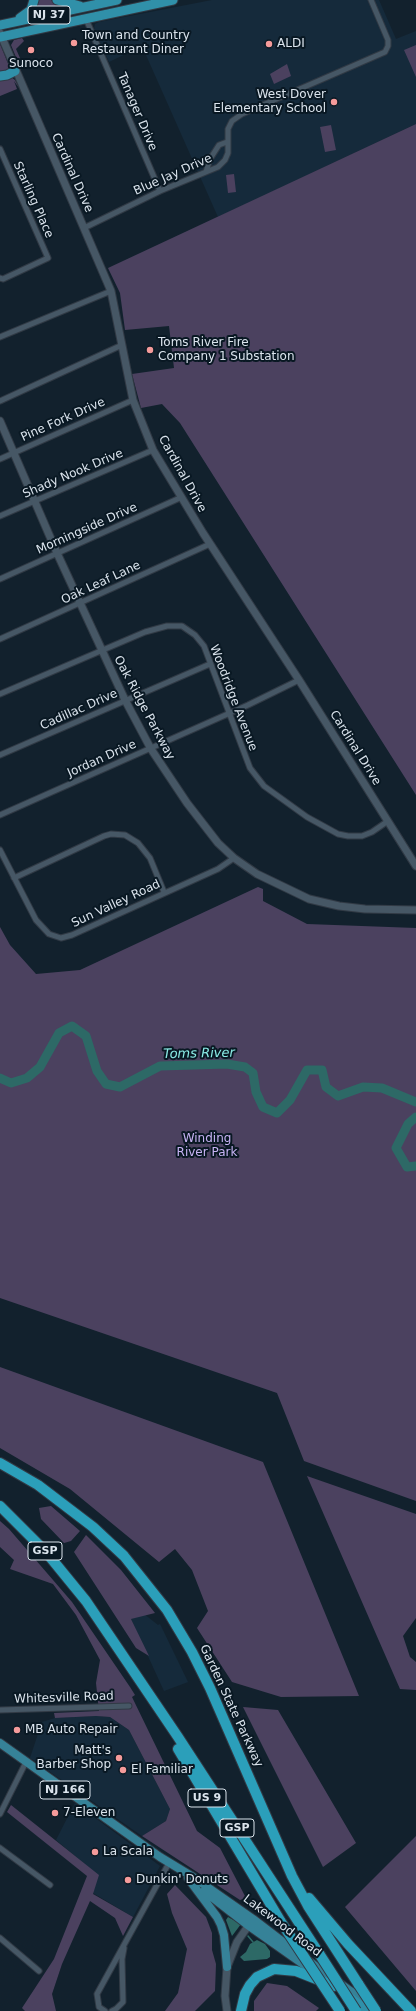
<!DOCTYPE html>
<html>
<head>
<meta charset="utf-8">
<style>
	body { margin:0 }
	canvas { display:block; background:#12212d }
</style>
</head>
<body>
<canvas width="416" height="2011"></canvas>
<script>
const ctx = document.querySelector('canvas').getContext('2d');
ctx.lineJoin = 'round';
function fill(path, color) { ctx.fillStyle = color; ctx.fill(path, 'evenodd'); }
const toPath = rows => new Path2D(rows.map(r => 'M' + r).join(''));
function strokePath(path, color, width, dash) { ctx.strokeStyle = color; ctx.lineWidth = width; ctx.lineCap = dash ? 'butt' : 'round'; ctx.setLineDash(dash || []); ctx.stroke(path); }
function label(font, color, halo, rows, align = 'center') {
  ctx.font = font + ' "DejaVu Sans",sans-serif'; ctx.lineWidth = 4; ctx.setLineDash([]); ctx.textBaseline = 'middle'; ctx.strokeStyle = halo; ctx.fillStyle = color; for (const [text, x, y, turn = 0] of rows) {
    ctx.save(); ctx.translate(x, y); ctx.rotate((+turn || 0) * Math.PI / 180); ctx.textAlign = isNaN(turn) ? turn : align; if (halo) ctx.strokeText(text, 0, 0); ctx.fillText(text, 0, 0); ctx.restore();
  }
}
const built = toPath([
	[212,0,379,0,396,39,416,31,416,124,218,217,142,46,109,62,94,29,95,24,99,22],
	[144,1614,158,1625,160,1624,188,1682,164,1691,131,1619],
	[96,1716,110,1717,129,1730,170,1809,166,1821,142,1836,30,1758,42,1722,55,1718],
	[75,1803,160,1866,133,1917,93,1893,98,1875,56,1840]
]);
const green = toPath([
	[38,0,51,0,58,5,37,11],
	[22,38,24,41,16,49,20,58,18,62,11,45,14,40],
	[0,44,9,66,8,71,0,74],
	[416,45,416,77,404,50],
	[287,64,291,76,274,84,270,74],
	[11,77,15,80,19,88,14,81,17,89,0,96,0,79],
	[416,124,416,795,180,423,162,404,141,408,132,374,174,368,169,326,125,330,120,293,108,268],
	[331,125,336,150,325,152,320,127],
	[234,174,236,192,228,193,226,175],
	[258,887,263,889,263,901,307,924,416,928,416,1501,304,1461,277,1393,0,1298,0,927,10,945,36,974,80,970],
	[0,1367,263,1462,359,1696,281,1697,232,1682,197,1628,208,1611,192,1570,175,1549,159,1562,70,1489,0,1448],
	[307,1476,416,1514,416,1618,403,1636,410,1657,416,1662,416,1690,400,1689],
	[51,1506,80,1531,71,1541,64,1543,41,1519,39,1508],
	[0,1521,9,1529,72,1602,130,1687,135,1695,132,1697,197,1831,220,1848,246,1898,240,1900,142,1836,166,1821,170,1809,129,1730,110,1717,96,1716,55,1718,54,1713,99,1711,96,1683,100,1660,76,1615,53,1584,10,1569,14,1560,0,1547],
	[86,1535,121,1570,155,1613,131,1619,149,1656,136,1648,74,1552],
	[243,1707,278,1710,356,1843,323,1867],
	[11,1805,99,1875,93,1894,133,1917,123,1936,115,1918,90,1901,62,1964,52,1994,56,2011,25,2011,22,2008,54,1959,87,1876,7,1812],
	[416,1836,416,1991,345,1907],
	[175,1885,206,1917,212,1933,212,1950,216,1964,215,1991,195,2011,165,2011,178,1993,187,1949,172,1913,167,1894],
	[267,1983,287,1986,319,2008,316,2011,254,2011,254,2001]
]);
const water = toPath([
	[228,1917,241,1924,232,1936,226,1920],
	[257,1940,265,1944,270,1951,270,1957,267,1959,244,1961,240,1957,246,1952,250,1944]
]);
const stream = toPath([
	[248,1936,253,1942]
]);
const river = toPath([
	[0,1078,11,1083,27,1078,40,1067,59,1033,72,1026,86,1036,97,1071,106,1084,120,1087,160,1066,227,1064,245,1067,253,1073,256,1092,263,1107,277,1113,290,1100,307,1070,322,1070,326,1087,338,1096,363,1087,382,1088,416,1102],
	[416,1117,408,1124,396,1148,407,1167,416,1166]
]);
const minor = toPath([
	[86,19,160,191],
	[0,149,48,258,3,279,0,278],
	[206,172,210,159,219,145,227,142],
	[84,228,160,191,218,167,225,160,228,153,228,129,232,121,242,114,385,52,388,46,388,40,371,0],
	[0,337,111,291],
	[0,401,122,345],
	[0,459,133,400],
	[0,516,153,450],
	[0,579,182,497],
	[0,639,210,544],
	[0,694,145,632,167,626,182,626,195,635,204,646,250,768,264,786,307,817,338,834,348,836,362,836,372,832,388,821],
	[0,755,210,664],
	[0,815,248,705,299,680],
	[0,850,36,920,49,934,61,938,72,935,218,869,234,858],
	[14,878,104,836,111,834,125,835,138,843,150,858,164,892],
	[0,1710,129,1706],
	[0,1814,26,1762],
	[0,1848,50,1885],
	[0,1938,39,1971],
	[105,2011,99,2007,97,1994,169,1863],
	[112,2011,116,2009,123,2002,122,1959,124,1948]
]);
const tertiary = toPath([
	[0,33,111,291,133,400,153,450,203,533,299,680,416,866],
	[227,2011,225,1996,227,1967,237,1942,251,1922]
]);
const secondary = toPath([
	[0,421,57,553,125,700,151,749,187,803,218,843,234,858,257,874,309,899,339,906,365,909,416,910]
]);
const primary = toPath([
	[0,1743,160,1857,193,1877,253,1919,300,1955],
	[188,1878,217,1917,221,1925,224,1935,227,1967],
	[204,1891,249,1926,310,1969],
	[310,1962,370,2005]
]);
const trunk = toPath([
	[57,0,80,6],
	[20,18,31,10,34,0],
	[0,25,117,0],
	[0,37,173,0],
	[0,76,7,75,15,71],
	[348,1996,368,2011]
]);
const motorway = toPath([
	[0,1463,38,1485,93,1527,124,1556,167,1610,192,1652,210,1688,292,1876,308,1906,359,1985],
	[0,1506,46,1552,86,1601,178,1737,320,1955],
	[178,1749,281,1922],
	[309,1898,348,1944,411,2011],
	[241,2011,245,1994,250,1985,257,1977,274,1969,296,1971,334,1986]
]);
const motorwayBridge = toPath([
	[281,1922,340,2011],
	[320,1955,356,2011],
	[359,1985,376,2011]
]);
const markers = [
	[74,43,4,"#f59b9b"],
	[269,44,4,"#f59b9b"],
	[31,50,4,"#f59b9b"],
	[334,102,4,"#f59b9b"],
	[150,350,4,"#f59b9b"],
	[17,1730,4,"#f59b9b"],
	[119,1758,4,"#f59b9b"],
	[123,1770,4,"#f59b9b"],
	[55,1813,4,"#f59b9b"],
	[95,1852,4,"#f59b9b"],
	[128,1880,4,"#f59b9b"]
];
const shields = [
	[49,15,42],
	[45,1551,34],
	[65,1790,50],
	[207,1798,38],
	[237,1828,34]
];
const shieldNames = [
	["NJ 37",49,15],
	["GSP",45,1551],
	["NJ 166",65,1790],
	["US 9",207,1798],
	["GSP",237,1828]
];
const poiNames = [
	["Town and Country",82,36],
	["Restaurant Diner",82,50],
	["ALDI",277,44],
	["Sunoco",31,64,"center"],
	["West Dover",326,95,"right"],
	["Elementary School",326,109,"right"],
	["Toms River Fire",158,343],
	["Company 1 Substation",158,357],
	["MB Auto Repair",25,1730],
	["Matt's",111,1751,"right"],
	["Barber Shop",111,1765,"right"],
	["El Familiar",131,1770],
	["7-Eleven",63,1813],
	["La Scala",103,1852],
	["Dunkin' Donuts",136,1880]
];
const streetNames = [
	["Tanager Drive",137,112,67],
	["Cardinal Drive",72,173,66],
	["Blue Jay Drive",173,175,-24],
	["Starling Place",33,200,66],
	["Pine Fork Drive",63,420,-24],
	["Shady Nook Drive",73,474,-23],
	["Cardinal Drive",182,474,61],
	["Morningside Drive",87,529,-24],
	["Oak Leaf Lane",101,583,-25],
	["Woodridge Avenue",233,698,69],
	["Oak Ridge Parkway",144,708,62],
	["Cadillac Drive",79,710,-24],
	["Cardinal Drive",355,748,58],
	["Jordan Drive",102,759,-24],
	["Sun Valley Road",116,904,-25],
	["Whitesville Road",64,1698,-2],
	["Garden State Parkway",231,1706,65],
	["Lakewood Road",282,1926,37]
];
const parkNames = [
	["Winding",207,1139],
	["River Park",207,1153]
];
const waterNames = [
	["Toms River",199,1054,-1]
];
fill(built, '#152a3b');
fill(green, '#4b415f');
fill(water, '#2d6966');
strokePath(stream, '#2d6966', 1.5);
strokePath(river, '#2d6966', 9);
strokePath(minor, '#313a45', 7);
strokePath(tertiary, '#313a45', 9);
strokePath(secondary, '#313a45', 9);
strokePath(primary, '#313a45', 10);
strokePath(trunk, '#313a45', 11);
strokePath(motorway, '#313a45', 12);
strokePath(minor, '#465765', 5);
strokePath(tertiary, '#465765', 7);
strokePath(secondary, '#465765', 7);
strokePath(primary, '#368298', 8);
strokePath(trunk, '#3090a9', 9);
strokePath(motorway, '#2b9fba', 10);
strokePath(motorwayBridge, '#313a45', 12, []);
strokePath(motorwayBridge, '#2b9fba', 10);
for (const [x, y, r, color] of markers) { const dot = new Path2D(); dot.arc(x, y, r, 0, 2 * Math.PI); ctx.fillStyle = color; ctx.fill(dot); strokePath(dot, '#091823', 1.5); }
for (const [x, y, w] of shields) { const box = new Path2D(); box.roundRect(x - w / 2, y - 9, w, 18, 3); ctx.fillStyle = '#091823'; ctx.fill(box); strokePath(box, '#dbe4ed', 1); }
label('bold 11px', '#dbe4ed', null, shieldNames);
label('12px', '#dbe4ed', '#091823', poiNames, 'left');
label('12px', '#dbe4ed', '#091823', streetNames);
label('12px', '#c8b3f4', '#091823', parkNames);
label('italic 13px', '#8aebe5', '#091823', waterNames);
</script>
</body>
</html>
